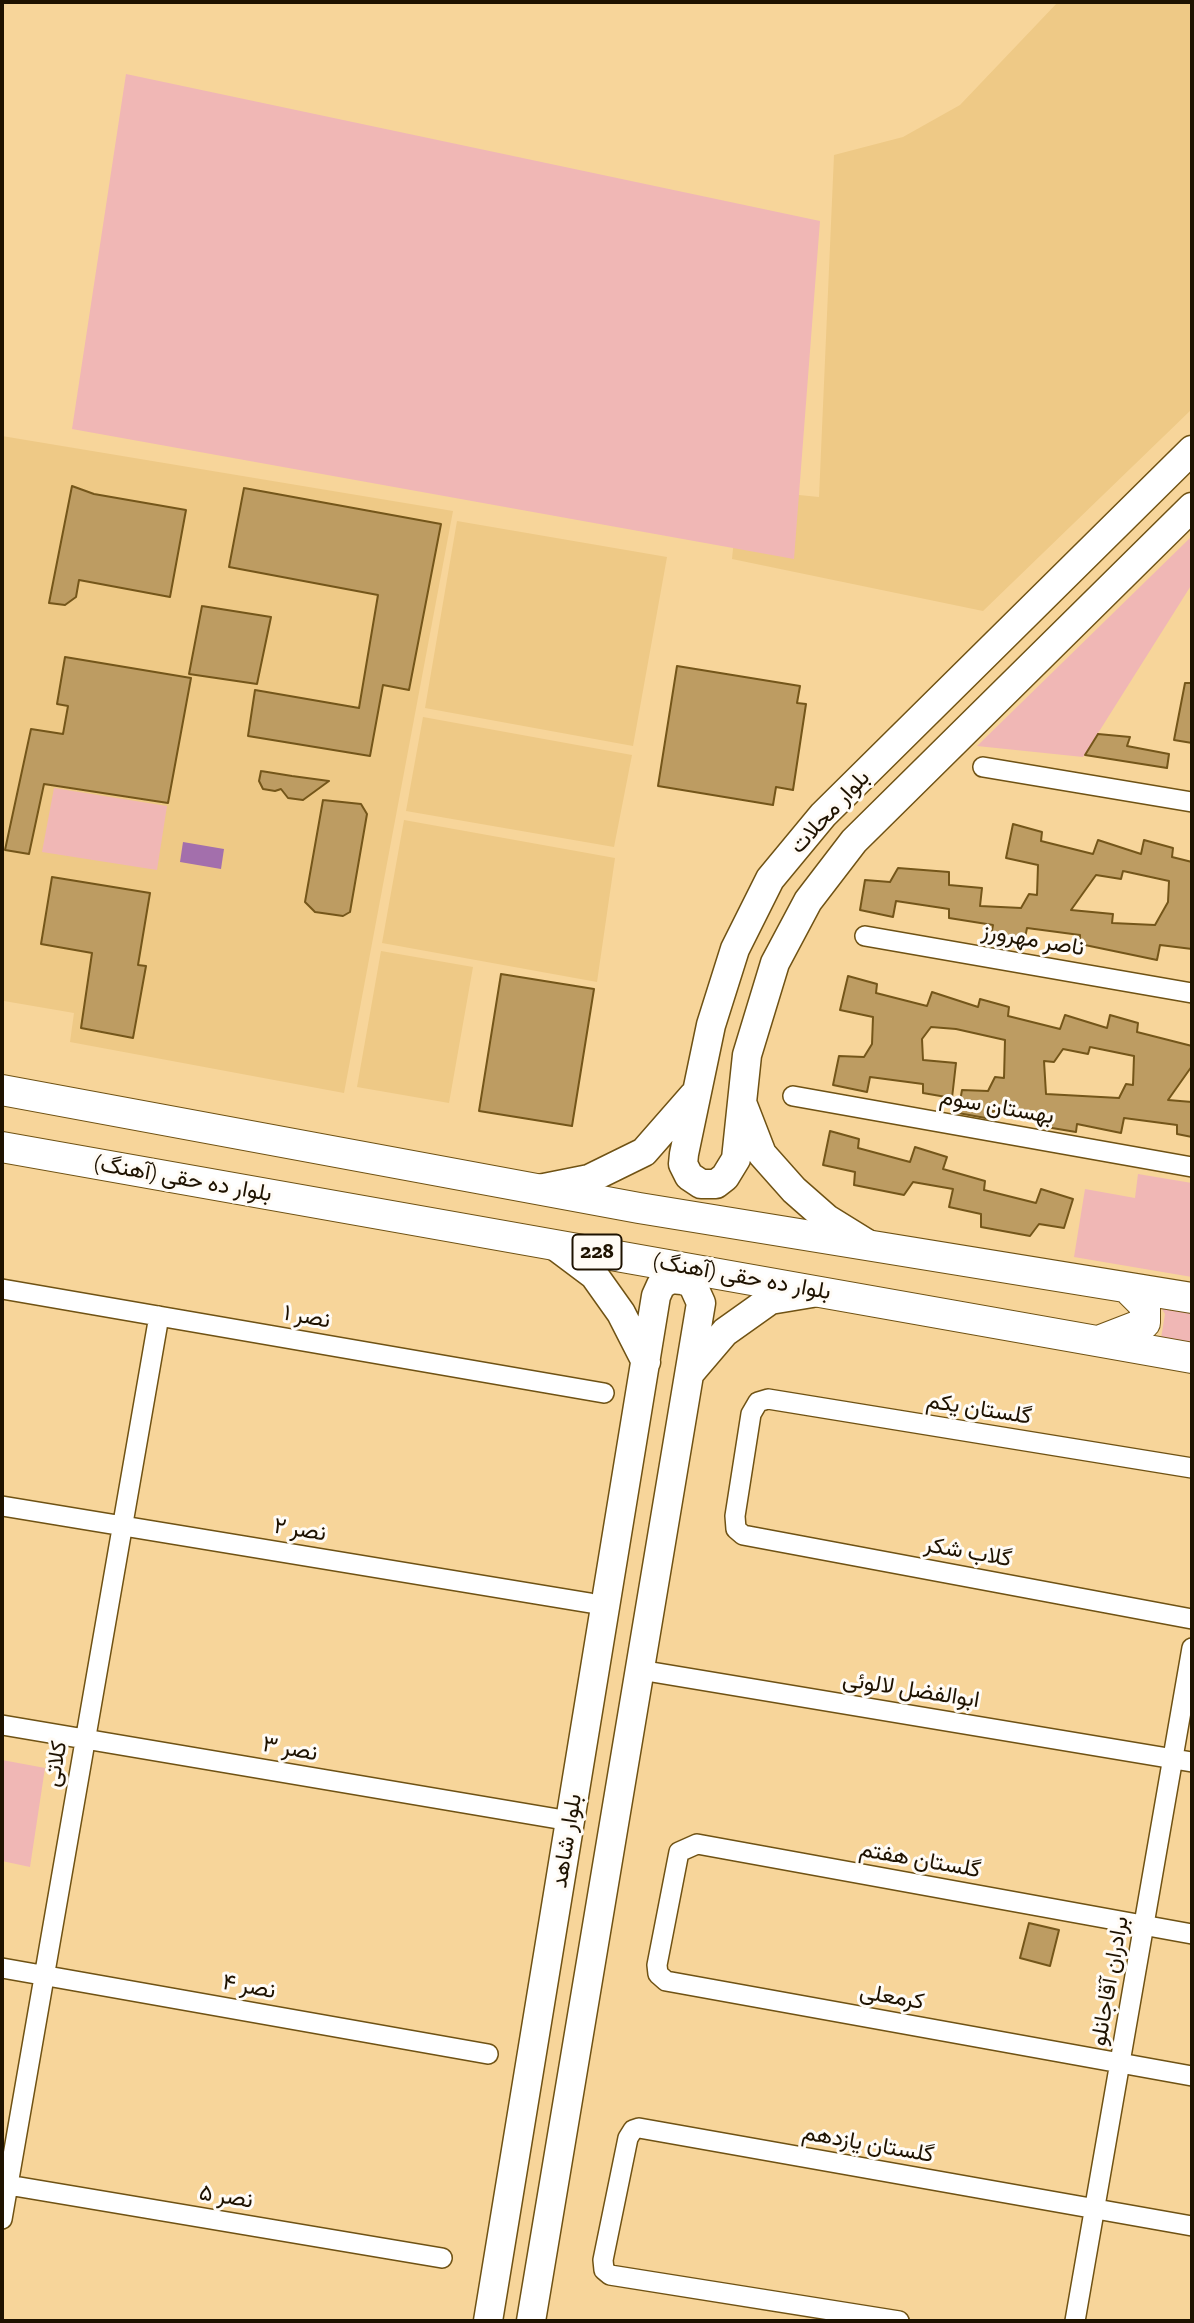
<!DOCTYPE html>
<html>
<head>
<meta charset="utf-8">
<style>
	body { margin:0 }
	#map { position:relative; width:1194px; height:2323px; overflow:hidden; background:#f7d59a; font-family:"Zilla Slab",serif }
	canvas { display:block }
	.frame { position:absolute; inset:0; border:4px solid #1e1200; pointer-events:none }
</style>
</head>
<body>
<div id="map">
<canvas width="1194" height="2323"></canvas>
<div class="frame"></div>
</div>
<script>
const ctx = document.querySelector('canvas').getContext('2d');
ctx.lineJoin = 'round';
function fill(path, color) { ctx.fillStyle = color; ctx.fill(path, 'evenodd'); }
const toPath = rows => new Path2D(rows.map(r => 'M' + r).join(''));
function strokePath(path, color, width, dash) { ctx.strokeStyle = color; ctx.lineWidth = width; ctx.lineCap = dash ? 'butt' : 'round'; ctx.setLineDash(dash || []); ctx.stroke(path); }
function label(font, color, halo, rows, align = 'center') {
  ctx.font = font + ' "Zilla Slab",Vazirmatn,serif'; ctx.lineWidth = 6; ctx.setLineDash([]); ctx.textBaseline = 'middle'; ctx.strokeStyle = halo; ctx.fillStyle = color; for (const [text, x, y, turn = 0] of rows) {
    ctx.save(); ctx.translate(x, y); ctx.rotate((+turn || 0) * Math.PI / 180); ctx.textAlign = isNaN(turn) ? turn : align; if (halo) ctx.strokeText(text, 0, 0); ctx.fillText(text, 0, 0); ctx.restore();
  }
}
const built = toPath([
	[1058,2,1192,2,1192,409,983,611,732,559,739,489,819,497,834,155,903,137,960,105],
	[2,436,453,511,344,1093,70,1042,74,1013,4,1001,2,1011],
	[457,521,667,557,633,746,425,708],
	[423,717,632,755,614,847,406,811],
	[404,820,615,858,597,982,382,943],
	[381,951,473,967,449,1103,357,1087]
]);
const green = toPath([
	[126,74,820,221,794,559,72,429],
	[1192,536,1192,584,1083,757,977,746],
	[54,788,167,806,157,870,42,852],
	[1138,1174,1192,1183,1192,1277,1074,1257,1085,1189,1135,1198],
	[1157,1301,1192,1307,1192,1348,1161,1338,1165,1314],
	[2,1760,45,1768,30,1867,2,1861]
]);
const water = toPath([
	[183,842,224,849,221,869,180,862]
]);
const building = toPath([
	[72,486,94,494,186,510,170,597,79,580,76,597,65,605,49,603,72,486],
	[244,488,441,524,409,690,383,685,370,756,248,736,255,690,359,708,378,595,229,567,244,488],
	[202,606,271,617,257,684,189,674,202,606],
	[65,657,191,678,168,803,44,784,29,854,5,850,31,729,63,734,68,706,57,704,65,657],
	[677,666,800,686,797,703,806,704,793,790,776,787,773,805,658,786,677,666],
	[1185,683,1192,683,1192,743,1174,740,1185,683],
	[1098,734,1130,737,1127,746,1169,754,1167,768,1085,755,1098,734],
	[261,771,292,776,329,781,303,800,288,798,281,789,275,791,263,789,259,781,261,771],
	[323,800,361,804,367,814,350,912,343,916,315,912,305,902,323,800],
	[1013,824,1042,832,1041,841,1093,854,1098,840,1141,854,1144,840,1173,848,1172,857,1192,862,1192,949,1160,945,1157,960,1080,944,1080,935,1027,928,1024,943,991,936,993,925,949,918,949,909,896,901,893,917,860,910,865,880,890,882,898,868,949,872,949,885,982,888,980,906,1021,908,1029,894,1037,895,1038,865,1006,858,1013,824],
	[1123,871,1169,881,1168,902,1155,925,1112,923,1113,914,1071,910,1096,875,1121,879,1123,871],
	[52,877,150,893,138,965,146,966,133,1038,81,1028,92,953,41,944,52,877],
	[501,974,594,989,572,1126,479,1111,501,974],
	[848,976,877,984,876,993,927,1006,932,992,978,1007,980,999,1009,1007,1008,1016,1060,1029,1065,1015,1107,1028,1110,1015,1138,1023,1137,1032,1192,1046,1192,1066,1168,1100,1192,1102,1192,1137,1177,1134,1177,1125,1124,1118,1121,1133,1077,1124,1076,1132,1046,1127,1046,1118,993,1111,991,1119,958,1113,962,1090,988,1091,995,1077,1004,1078,1005,1040,956,1029,931,1027,922,1039,923,1060,956,1063,952,1098,923,1093,923,1084,870,1077,867,1092,833,1085,839,1056,864,1057,872,1044,873,1017,840,1010,848,976],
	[1090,1047,1134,1056,1133,1085,1126,1084,1119,1098,1046,1094,1044,1061,1054,1062,1063,1049,1088,1054,1090,1047],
	[830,1131,859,1139,858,1148,910,1162,915,1147,947,1157,943,1169,985,1181,984,1190,1036,1203,1041,1189,1073,1199,1064,1228,1039,1224,1030,1236,981,1227,981,1214,949,1207,953,1189,913,1182,904,1195,854,1185,855,1172,823,1165,830,1131],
	[1029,1923,1059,1930,1050,1966,1020,1958,1029,1923]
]);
const street = toPath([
	[983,767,1192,802],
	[865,936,1192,993],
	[793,1096,1192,1167],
	[2,1289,604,1393],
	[1192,1468,768,1399,758,1402,751,1414,735,1516,736,1529,743,1535,1192,1619],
	[2,1506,590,1603],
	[640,1670,1192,1762],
	[2,1725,570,1821],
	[1192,1934,697,1844,679,1852,657,1965,658,1974,666,1981,1192,2076],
	[2,1968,488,2054],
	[2,2184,442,2258],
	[2,2219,159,1316],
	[899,2321,610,2275,604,2270,603,2260,628,2138,633,2130,639,2128,1192,2226],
	[1075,2321,1192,1648]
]);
const secondary = toPath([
	[1192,450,823,815,770,879,735,949,711,1025,684,1154,683,1164,689,1176,701,1184,716,1184,725,1177,736,1159,747,1055,775,963,808,901,854,841,1192,507],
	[743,1105,762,1154,794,1190,827,1219,869,1245],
	[539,1189,589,1179,644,1152,693,1096],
	[554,1245,594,1275,621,1313,646,1362],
	[690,1373,725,1332,770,1300,812,1293],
	[488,2321,656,1296,661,1285,671,1279,682,1280,692,1283,701,1303,531,2321]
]);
const primary = toPath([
	[2,1090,639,1208,1192,1298],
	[2,1147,1192,1358],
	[1101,1340,1145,1323,1145,1306,1127,1288]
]);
const shields = [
	[597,1252,49]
];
const shieldNames = [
	["228",597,1252]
];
const streetNames = [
	["بلوار محلات",830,812,-47],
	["ناصر مهرورز",1033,940,10],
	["بهستان سوم",997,1107,10],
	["بلوار ده حقی (آهنگ)",183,1179,10],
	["بلوار ده حقی (آهنگ)",742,1277,10],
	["نصر ۱",307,1317,10],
	["گلستان یکم",979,1409,9],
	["نصر ۲",300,1530,9],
	["گلاب شکر",968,1552,10],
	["ابوالفضل لالوئی",911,1690,9],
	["نصر ۳",290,1749,10],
	["کلاتی",56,1764,-80],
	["بلوار شاهد",567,1841,-81],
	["گلستان هفتم",920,1860,10],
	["برادران آقاجانلو",1110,1981,-80],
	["نصر ۴",249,1987,10],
	["کرمعلی",892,1997,10],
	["گلستان یازدهم",868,2144,10],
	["نصر ۵",226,2197,9]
];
fill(built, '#eec986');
fill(green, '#f0b7b5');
fill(water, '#a36fac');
fill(building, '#bd9c62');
strokePath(building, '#74561a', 2);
strokePath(street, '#6f5214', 22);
strokePath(secondary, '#6f5214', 31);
strokePath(primary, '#6f5214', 32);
strokePath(street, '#fff', 19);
strokePath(secondary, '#fff', 28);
strokePath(primary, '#fff', 30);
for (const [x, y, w] of shields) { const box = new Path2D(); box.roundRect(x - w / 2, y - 17.5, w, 35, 5); ctx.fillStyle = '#fffbf5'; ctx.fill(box); strokePath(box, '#1e1200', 2); }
label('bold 21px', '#1e1200', null, shieldNames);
label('23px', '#1e1200', '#fffbf5', streetNames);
</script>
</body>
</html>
